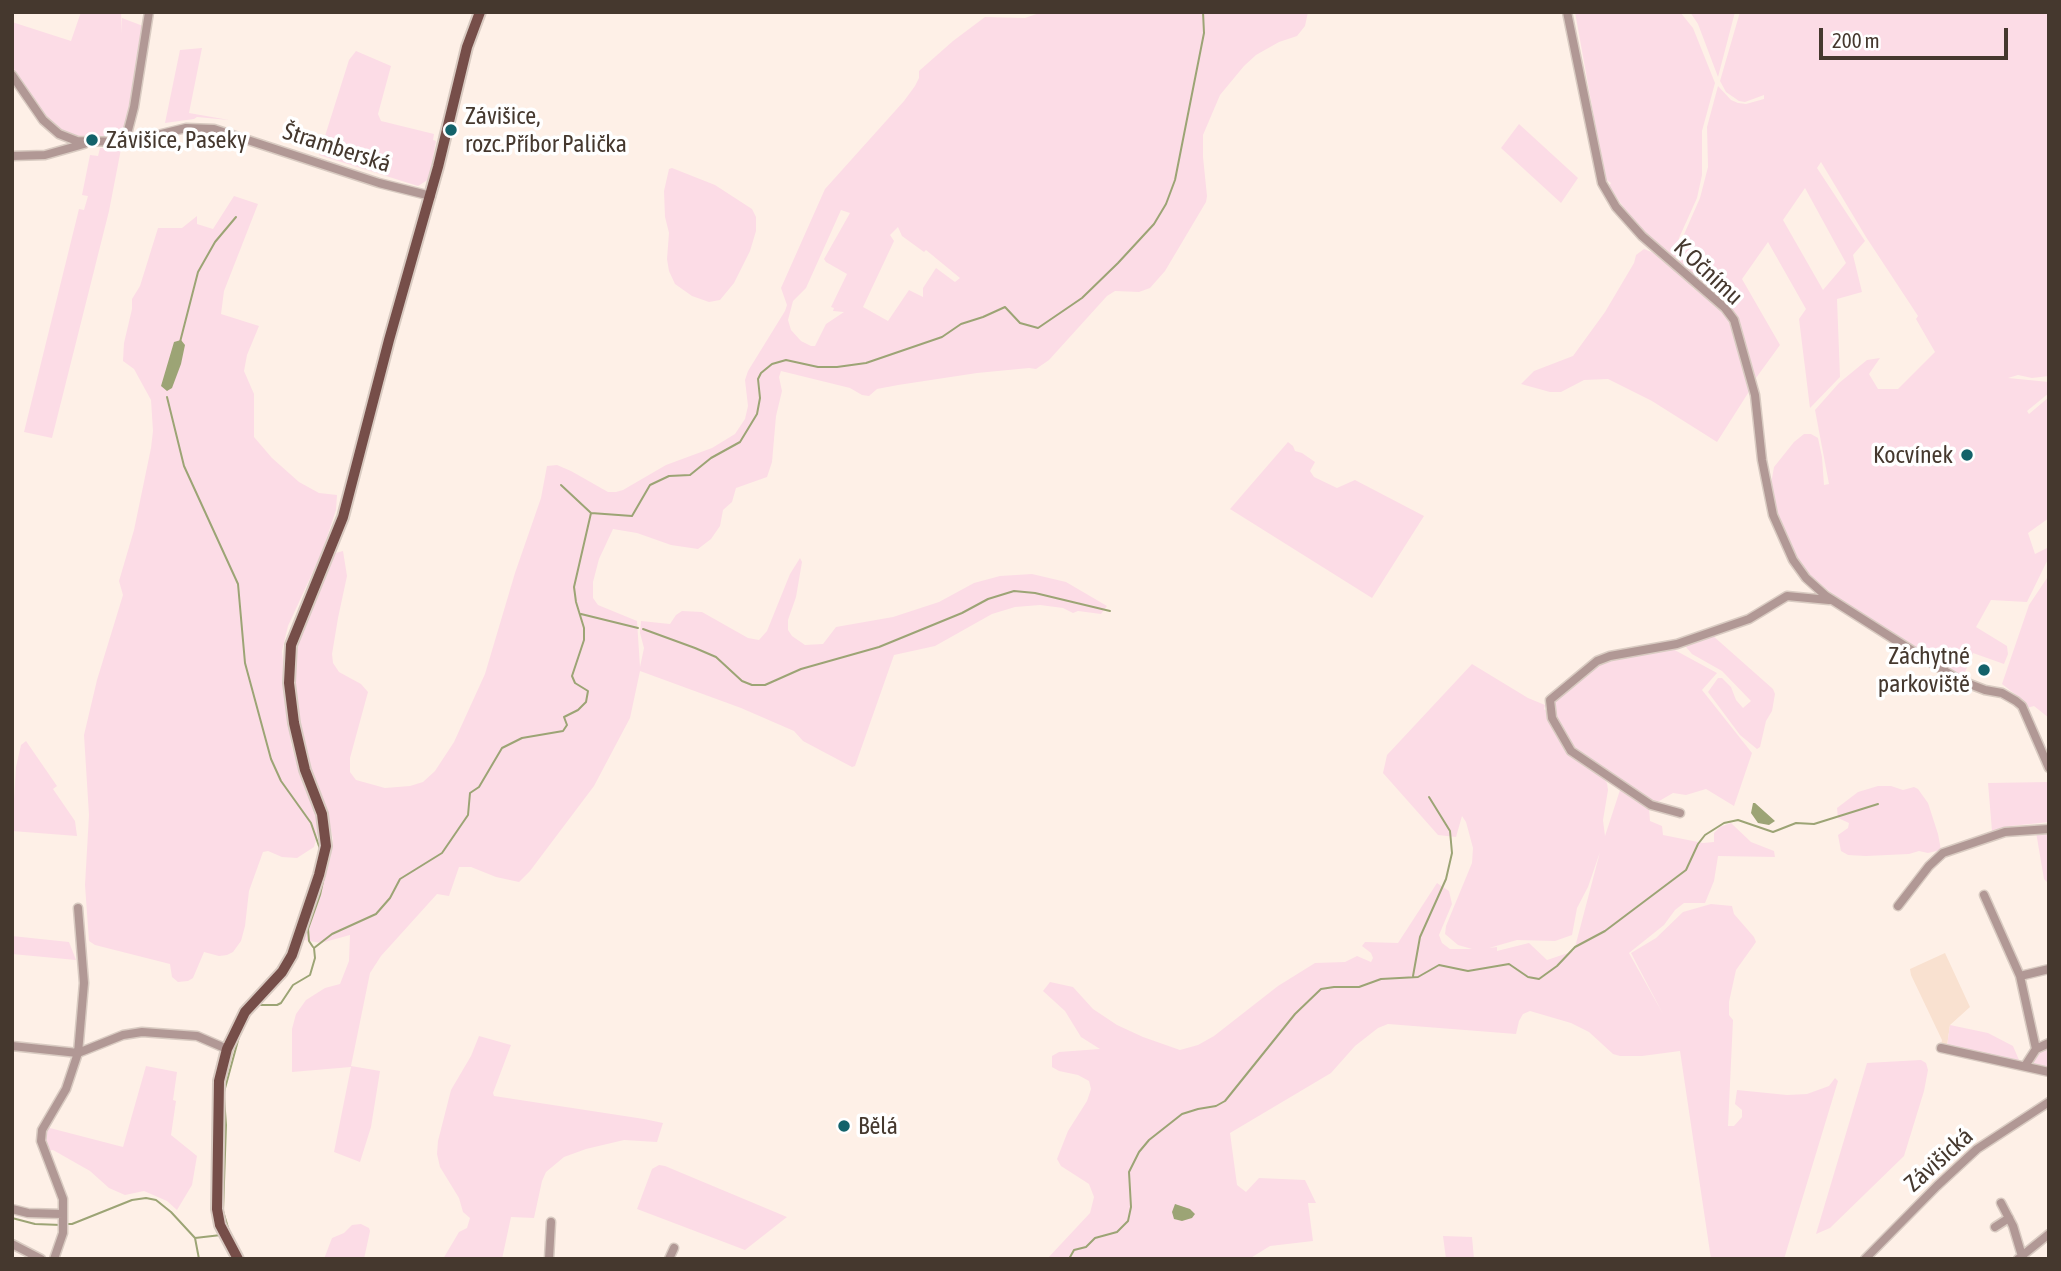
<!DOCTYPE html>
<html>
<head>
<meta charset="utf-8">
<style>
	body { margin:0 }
	#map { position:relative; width:2061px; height:1271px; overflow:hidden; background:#fef0e7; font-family:"Asap Condensed",sans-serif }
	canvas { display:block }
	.frame { position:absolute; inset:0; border:14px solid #45382e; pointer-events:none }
	.scale { position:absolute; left:1819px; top:28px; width:189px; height:32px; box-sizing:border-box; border:4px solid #45382e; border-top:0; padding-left:9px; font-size:21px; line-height:24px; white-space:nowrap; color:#45382e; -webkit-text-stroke:5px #fff; paint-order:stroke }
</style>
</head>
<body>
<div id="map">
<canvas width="2061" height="1271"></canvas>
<div class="frame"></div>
<div class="scale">200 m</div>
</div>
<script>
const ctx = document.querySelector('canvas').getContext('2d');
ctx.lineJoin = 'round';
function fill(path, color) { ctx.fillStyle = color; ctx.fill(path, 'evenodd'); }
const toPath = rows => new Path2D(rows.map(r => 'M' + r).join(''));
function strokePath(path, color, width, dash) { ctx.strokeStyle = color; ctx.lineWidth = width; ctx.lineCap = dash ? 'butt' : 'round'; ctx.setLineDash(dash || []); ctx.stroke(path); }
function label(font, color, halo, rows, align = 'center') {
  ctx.font = font + ' "Asap Condensed",sans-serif'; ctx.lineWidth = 7; ctx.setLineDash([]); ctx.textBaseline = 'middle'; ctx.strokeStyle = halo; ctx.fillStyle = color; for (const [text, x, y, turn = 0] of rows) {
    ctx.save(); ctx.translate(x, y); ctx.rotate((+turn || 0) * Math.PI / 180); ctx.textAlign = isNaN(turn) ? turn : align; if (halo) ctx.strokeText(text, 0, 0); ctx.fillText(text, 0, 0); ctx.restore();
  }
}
const built = toPath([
	[1945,953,1970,1007,1950,1025,1947,1046,1941,1045,1942,1040,1911,975,1910,969]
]);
const green = toPath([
	[81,12,121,12,122,34,122,18,143,26,134,94,124,136,91,138,79,136,61,130,45,115,12,66,12,22,71,41],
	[1042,12,1308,12,1305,26,1297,36,1279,42,1256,55,1244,66,1220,95,1203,135,1203,157,1207,196,1206,202,1165,271,1150,288,1139,292,1115,291,1107,296,1049,360,1036,369,1029,368,977,373,898,385,877,389,869,396,862,395,850,388,781,371,779,377,782,391,776,416,772,462,767,477,736,488,732,502,723,510,720,526,711,539,698,549,671,545,637,533,613,529,599,559,593,582,593,598,598,605,637,621,640,667,644,648,640,633,641,621,670,624,676,615,682,611,702,612,748,638,759,640,767,631,790,574,800,558,802,562,796,597,788,620,788,630,792,636,805,645,823,644,836,627,893,617,939,602,974,583,1000,576,1032,574,1066,582,1107,606,1101,614,1078,611,1073,613,1063,608,1040,605,1015,607,992,614,935,646,894,655,855,766,852,767,803,741,794,731,741,708,640,671,630,718,594,786,530,871,519,882,496,877,471,867,459,867,449,896,437,894,381,956,370,973,351,1066,380,1071,371,1127,360,1162,334,1152,351,1067,292,1072,292,1029,296,1014,306,1000,325,988,340,984,349,961,350,935,321,943,304,940,330,860,333,839,325,806,307,759,296,699,294,670,296,651,303,628,332,554,343,551,347,576,338,618,332,654,333,663,339,672,361,684,368,692,350,758,350,772,356,780,385,788,410,786,423,782,435,771,454,742,485,674,515,573,541,498,547,466,557,465,571,471,608,492,616,492,623,490,666,465,712,448,735,434,745,419,748,406,745,380,748,371,785,311,787,305,781,288,825,189,904,101,915,86,919,78,919,71,953,41,985,17,1025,18],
	[841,210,850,213,824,259,826,262,847,274,831,307,834,308,833,311,844,312,826,324,815,346,811,346,801,341,791,330,788,320,793,301,806,288],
	[898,227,902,236,924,252,926,250,960,278,955,282,936,268,923,288,923,297,909,290,888,321,863,307,894,241,890,235],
	[1575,12,1680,12,1693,28,1715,83,1702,131,1702,175,1697,198,1679,238,1675,261,1661,249,1628,214,1609,186,1611,183,1605,179],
	[1690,12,1735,12,1718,77,1698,24],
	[1740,12,2049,12,2049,376,2032,378,2018,375,2008,378,2049,382,2049,393,2027,411,2029,414,2049,397,2049,518,2028,533,2035,554,2049,547,2049,557,2027,602,1991,600,1976,627,2007,646,2008,654,2004,664,1973,653,1963,677,1960,676,1836,597,1805,571,1795,557,1776,513,1771,484,1774,467,1794,442,1804,434,1811,434,1818,438,1822,457,1824,485,1829,484,1815,410,1839,383,1867,360,1880,358,1869,374,1878,389,1898,389,1935,352,1916,319,1918,316,1866,237,1821,162,1817,168,1865,241,1853,255,1862,292,1837,299,1840,377,1810,408,1799,319,1806,309,1768,242,1742,279,1780,345,1756,378,1733,311,1726,302,1679,263,1682,239,1700,198,1708,167,1707,127,1718,86,1731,100,1738,103,1746,104,1764,99,1764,95,1745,102,1739,101,1726,92,1720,81],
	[1805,188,1846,263,1823,290,1783,220],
	[202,48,189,113,229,120,197,117,194,119,165,123,180,50],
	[356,51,391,66,378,114,381,121,434,134,433,140,436,141,429,179,418,186,319,155,349,60],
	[1519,124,1578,178,1561,203,1501,148],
	[119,147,121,149,109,211,52,438,24,432,79,209,84,210,88,196,82,195,90,155,98,156,100,148],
	[672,168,715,185,752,209,756,217,756,231,750,251,734,283,720,300,709,302,692,296,675,284,669,271,667,259,669,233,665,217,664,191,669,169],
	[234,196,258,204,224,291,221,314,259,326,247,355,244,371,254,394,254,437,272,458,299,482,319,493,337,495,336,510,322,552,288,626,282,651,291,744,298,767,317,813,318,833,314,847,297,858,282,857,268,851,263,852,249,891,245,926,241,941,233,952,227,955,219,956,204,952,193,978,188,981,178,982,172,977,170,964,95,945,89,941,85,885,89,815,84,735,97,680,123,595,119,581,134,530,151,448,153,431,151,400,134,369,123,361,124,343,132,309,132,299,140,286,158,228,182,228,197,216,197,224,213,229],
	[1644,249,1659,255,1691,283,1693,288,1720,308,1728,319,1750,390,1717,442,1652,401,1608,379,1584,380,1561,392,1550,392,1521,384,1534,371,1573,356,1605,312,1634,263,1636,255],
	[1288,442,1293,446,1295,451,1302,453,1315,462,1310,471,1314,477,1337,488,1355,480,1424,516,1372,598,1230,509],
	[2049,575,2049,718,2034,706,2027,708,2021,699,2002,684,2029,605],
	[1712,635,1773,689,1775,694,1772,711,1766,721,1760,747,1757,749,1740,735,1708,692,1718,678,1722,678,1731,687,1736,700,1743,708,1751,701,1722,671,1692,654,1686,647,1687,643],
	[1671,648,1717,673,1702,690,1752,753,1734,806,1706,789,1686,795,1673,793,1649,807,1650,821,1662,826,1663,835,1703,843,1714,842,1714,833,1720,827,1731,823,1751,842,1774,851,1775,857,1718,856,1714,881,1705,903,1684,903,1675,910,1664,925,1629,953,1663,1014,1631,953,1656,938,1683,912,1711,904,1732,906,1734,914,1754,937,1756,942,1736,970,1729,1002,1729,1015,1733,1020,1728,1126,1734,1126,1742,1117,1742,1110,1735,1104,1737,1090,1787,1095,1807,1094,1829,1086,1835,1078,1838,1081,1784,1259,1711,1259,1680,1051,1642,1056,1620,1056,1613,1054,1589,1032,1571,1023,1530,1011,1523,1014,1519,1021,1516,1034,1388,1024,1378,1028,1355,1046,1331,1073,1230,1133,1237,1185,1246,1192,1259,1178,1305,1180,1316,1203,1308,1203,1313,1241,1270,1246,1249,1259,1047,1259,1090,1213,1094,1197,1089,1184,1061,1166,1057,1159,1068,1131,1087,1101,1091,1089,1089,1081,1078,1075,1059,1071,1052,1067,1052,1056,1059,1052,1100,1049,1081,1037,1065,1011,1043,991,1050,982,1073,987,1093,1009,1117,1025,1143,1037,1180,1050,1198,1045,1214,1036,1278,986,1315,963,1345,962,1357,956,1371,962,1373,958,1371,953,1362,946,1365,942,1398,943,1437,883,1449,891,1452,904,1439,935,1442,943,1450,949,1472,949,1458,945,1445,934,1446,926,1472,863,1473,848,1466,822,1462,816,1456,837,1438,835,1383,773,1387,755,1472,664,1528,698,1545,705,1544,709,1549,713,1559,735,1599,773,1607,783,1608,790,1603,820,1605,836,1621,787,1578,753,1566,739,1552,707,1554,700,1601,661],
	[1600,852,1574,951,1547,960,1529,943,1497,951,1497,947,1489,948,1517,940,1555,941,1572,935,1577,908,1588,887],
	[26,741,57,786,53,789,75,821,77,836,12,831,16,767,21,745],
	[2049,782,2049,822,2011,826,1992,831,1988,783],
	[1878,786,1891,786,1903,790,1914,787,1918,789,1928,803,1938,834,1941,850,1928,853,1919,851,1909,854,1866,856,1848,855,1841,851,1838,835,1848,828,1849,823,1838,818,1837,808,1858,792],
	[2049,831,2049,884,2044,879,2036,832],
	[12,936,69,942,76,960,12,954],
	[1950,1025,1988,1033,2013,1046,2019,1060,1947,1046],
	[479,1036,511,1045,493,1093,494,1096,644,1119,663,1123,662,1126,657,1142,624,1140,586,1149,564,1157,546,1172,542,1181,534,1218,511,1217,502,1259,443,1259,459,1232,467,1228,470,1218,463,1212,459,1198,440,1167,437,1154,438,1141,451,1090,471,1056],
	[2049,1048,2049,1067,2031,1063,2032,1057],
	[1921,1060,1926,1063,1928,1070,1924,1091,1904,1156,1830,1228,1816,1234,1867,1063],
	[146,1066,177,1072,173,1100,176,1101,171,1135,197,1156,192,1185,177,1210,167,1201,144,1191,125,1195,109,1188,90,1171,53,1150,46,1151,46,1127,123,1147],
	[659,1165,665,1166,787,1217,745,1250,637,1209,652,1169],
	[361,1224,369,1228,370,1231,364,1259,324,1259,332,1238,344,1233,352,1225],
	[1443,1236,1472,1237,1474,1259,1446,1259]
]);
const water = toPath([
	[181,340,185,345,181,364,172,388,167,391,161,386,174,342],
	[1753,803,1755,803,1775,821,1769,825,1758,823,1751,813],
	[1175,1204,1190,1209,1195,1214,1192,1218,1182,1221,1174,1219,1172,1212]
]);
const stream = toPath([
	[180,342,198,272,215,242,236,217],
	[167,397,184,466,238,584,245,663,271,759,281,781,311,823,320,849],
	[561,485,591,513],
	[581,614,638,628],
	[643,629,695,648,716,657,742,681,752,685,765,685,801,669,879,647,962,613,988,599,1014,591,1035,593,1110,611],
	[313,947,309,941,308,929,320,895,327,863],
	[1413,976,1420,937,1446,879,1452,853,1450,831,1429,797],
	[257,1005,277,1005,281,1003,293,985,310,975,315,958,314,948,332,934,376,914,390,898,400,879,442,853,468,815,470,793,479,787,502,748,522,738,563,731,567,725,564,717,578,710,586,702,588,691,575,683,572,676,584,640,584,628,576,602,574,587,591,513,632,516,650,485,669,476,690,475,711,458,740,442,757,414,760,398,758,379,761,373,772,364,786,360,818,367,837,367,866,363,942,337,961,324,983,317,1005,307,1020,323,1038,328,1082,298,1118,263,1154,224,1166,204,1175,180,1204,33,1203,12],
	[224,1092,240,1033],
	[224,1097,226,1125,223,1211,229,1231],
	[12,1218,35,1224,61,1225],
	[66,1224,72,1224,132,1200,146,1198,156,1200,171,1212,195,1238,199,1259],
	[195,1238,221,1235],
	[1069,1259,1074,1250,1086,1247,1095,1238,1117,1232,1128,1221,1131,1207,1129,1172,1139,1152,1149,1140,1182,1114,1198,1109,1216,1106,1225,1101,1295,1014,1321,989,1334,987,1359,987,1381,979,1418,977,1439,965,1468,971,1509,964,1528,977,1539,979,1557,966,1575,947,1605,931,1686,870,1698,844,1705,835,1724,823,1738,820,1773,832,1796,823,1814,824,1878,804]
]);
const minor = toPath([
	[1567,12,1602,183,1616,207,1642,236,1725,308,1734,320,1755,395,1762,460,1773,515,1793,560,1806,578,1826,596,1919,655,1959,680,1985,690,2002,693,2016,701,2022,706,2049,768],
	[12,75,43,120,59,134,77,141,129,142,186,128,214,129,379,183,431,196],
	[125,142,134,107,149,12],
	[12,156,45,155,84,144],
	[1680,813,1651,805,1571,751,1552,718,1550,700,1597,661,1610,656,1677,644,1749,619,1787,596,1829,600],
	[1984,895,2020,976,2036,1049],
	[1898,906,1929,866,1943,853,2005,832,2049,829],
	[2020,976,2049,969],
	[12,1046,78,1053,123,1035,142,1032,197,1036,227,1049],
	[1941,1048,2049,1072],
	[2025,1066,2036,1049,2049,1043],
	[2001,1203,2013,1226,2022,1256],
	[12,1209,28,1213,63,1214],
	[1995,1227,2009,1218],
	[12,1244,41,1259],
	[54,1259,63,1233,63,1199,41,1141,42,1130,66,1089,78,1053,84,983,78,908],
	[549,1259,551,1222],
	[669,1259,674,1248],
	[1865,1259,1937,1186,1977,1149,2049,1102],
	[2018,1259,2049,1234]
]);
const major = toPath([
	[238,1259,220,1225,217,1209,219,1081,227,1049,245,1012,282,972,292,955,319,875,326,846,322,814,305,770,294,723,289,683,291,645,343,517,389,340,438,167,467,47,480,12]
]);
const markers = [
	[451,130,7,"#13626a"],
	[92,140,7,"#13626a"],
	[1967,455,7,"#13626a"],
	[1984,670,7,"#13626a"],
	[844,1126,7,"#13626a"]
];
const poiNames = [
	["Závišice,",465,116],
	["rozc.Příbor Palička",465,144],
	["Závišice, Paseky",106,140],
	["Kocvínek",1953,455,"right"],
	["Záchytné",1970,656,"right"],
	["parkoviště",1970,684,"right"],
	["Bělá",858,1126]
];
const streetNames = [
	["Štramberská",337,148,18],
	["K Očnímu",1708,272,43],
	["Závišická",1939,1160,-42]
];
fill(built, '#f9e1d0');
fill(green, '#fcdce6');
fill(water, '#9ca475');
strokePath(stream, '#9ca475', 2);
strokePath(minor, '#d9cbc2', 11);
strokePath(major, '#d9cbc2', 14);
strokePath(minor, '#b19895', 8);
strokePath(major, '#764e49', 10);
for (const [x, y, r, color] of markers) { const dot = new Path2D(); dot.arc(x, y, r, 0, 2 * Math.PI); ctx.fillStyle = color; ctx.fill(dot); strokePath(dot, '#fff', 2.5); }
label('24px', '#45382e', '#fff', poiNames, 'left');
label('24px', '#45382e', '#fff', streetNames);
</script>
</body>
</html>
